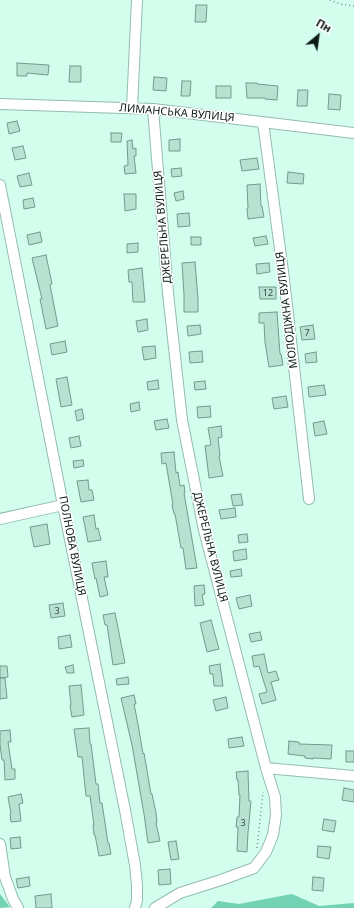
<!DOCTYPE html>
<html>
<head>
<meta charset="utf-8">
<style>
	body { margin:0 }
	#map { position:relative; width:354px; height:908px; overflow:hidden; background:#d3fded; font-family:"Noto Sans",sans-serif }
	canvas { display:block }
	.north { position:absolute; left:298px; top:16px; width:40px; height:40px; -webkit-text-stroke:3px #fff; paint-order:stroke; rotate:29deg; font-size:11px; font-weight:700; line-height:16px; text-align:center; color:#0b1b16 }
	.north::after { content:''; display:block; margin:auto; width:14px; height:18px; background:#0b1b16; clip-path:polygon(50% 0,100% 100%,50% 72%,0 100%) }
</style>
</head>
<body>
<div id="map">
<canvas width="354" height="908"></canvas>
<div class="north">Пн</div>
</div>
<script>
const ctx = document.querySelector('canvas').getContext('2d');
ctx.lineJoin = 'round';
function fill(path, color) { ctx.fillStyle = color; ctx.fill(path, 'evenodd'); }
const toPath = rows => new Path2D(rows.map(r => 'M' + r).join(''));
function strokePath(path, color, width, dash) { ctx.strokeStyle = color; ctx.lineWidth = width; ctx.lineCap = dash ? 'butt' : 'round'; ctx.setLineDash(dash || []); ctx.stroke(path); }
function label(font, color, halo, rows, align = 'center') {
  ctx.font = font + ' "Noto Sans",sans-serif'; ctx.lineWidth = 3; ctx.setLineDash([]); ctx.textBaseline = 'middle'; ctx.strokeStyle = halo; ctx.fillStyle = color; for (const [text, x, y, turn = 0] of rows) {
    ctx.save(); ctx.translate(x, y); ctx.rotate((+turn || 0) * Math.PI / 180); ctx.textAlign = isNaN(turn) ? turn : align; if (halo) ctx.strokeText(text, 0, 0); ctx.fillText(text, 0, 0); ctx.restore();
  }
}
const forest = toPath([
	[0,894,10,907,0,908],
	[292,894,319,906,354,903,354,908,211,908,218,901,239,904]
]);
const building = toPath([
	[196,5,207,5,206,22,195,22,196,5],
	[17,63,49,65,48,75,27,73,27,76,17,76,17,63],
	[70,66,81,66,81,82,69,82,70,66],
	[154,77,167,78,166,91,153,90,154,77],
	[182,81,191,81,190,96,181,96,182,81],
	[246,83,257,83,257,84,278,86,277,100,265,99,265,98,247,98,246,83],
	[216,86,231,86,231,98,216,98,216,86],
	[298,90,308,90,307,106,297,106,298,90],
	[329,94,341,95,340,110,328,109,329,94],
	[17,121,20,131,9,134,7,123,17,121],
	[111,133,122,133,121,142,111,142,111,133],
	[180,139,180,151,169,151,169,140,180,139],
	[132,140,133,149,136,148,136,156,134,156,136,173,125,174,124,166,128,165,127,141,132,140],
	[23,146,26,158,15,160,12,148,23,146],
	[257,158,259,169,242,171,240,160,257,158],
	[181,168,182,176,172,177,171,169,181,168],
	[288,172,304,174,303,184,287,183,288,172],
	[29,173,32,185,20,187,17,176,29,173],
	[260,184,261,206,262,206,264,217,248,219,247,208,248,208,247,185,260,184],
	[183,191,184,199,176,201,174,193,183,191],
	[124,194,136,194,136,209,125,211,124,194],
	[33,198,35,207,24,209,23,200,33,198],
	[189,213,190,226,178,227,177,214,189,213],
	[40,232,42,242,29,245,27,235,40,232],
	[266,236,268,244,255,246,253,238,266,236],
	[191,237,201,237,201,245,191,245,191,237],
	[138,243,138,252,127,253,127,244,138,243],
	[46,255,52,284,50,285,58,326,46,329,40,299,42,299,32,258,46,255],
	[195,262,198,299,198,312,184,312,184,295,182,263,195,262],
	[269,263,270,272,257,274,256,264,269,263],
	[142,268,145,302,133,302,132,282,129,282,128,270,142,268],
	[259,287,276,287,276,299,260,299,259,287],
	[277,312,280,354,281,354,283,365,269,367,265,342,264,323,259,323,259,313,277,312],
	[147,319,148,330,138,332,136,321,147,319],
	[200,325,201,334,188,336,187,326,200,325],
	[313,325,315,339,302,340,300,327,313,325],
	[65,341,67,352,52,355,50,344,65,341],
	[155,346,156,358,144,360,142,347,155,346],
	[202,351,203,362,190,363,189,352,202,351],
	[316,352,317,362,306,363,305,354,316,352],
	[67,377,72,405,61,407,56,379,67,377],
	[158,380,159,389,148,390,147,382,158,380],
	[205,381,206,389,195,390,194,382,205,381],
	[324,385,326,395,309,397,308,387,324,385],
	[286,396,288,407,274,409,272,398,286,396],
	[139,402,140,410,131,412,130,404,139,402],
	[210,406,211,417,198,418,197,407,210,406],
	[82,409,84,419,77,421,75,411,82,409],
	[167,419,169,428,156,430,154,421,167,419],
	[324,421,327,434,315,436,313,423,324,421],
	[221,426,222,437,218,438,220,456,219,456,223,476,209,478,205,446,211,445,208,428,221,426],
	[79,436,81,446,71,448,69,438,79,436],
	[174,452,176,473,178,472,180,486,184,485,185,493,184,493,197,568,186,569,183,548,181,548,175,514,174,514,172,505,173,505,166,463,162,464,161,453,174,452],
	[83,460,84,466,74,468,73,461,83,460],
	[88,480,89,490,92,490,94,500,81,502,77,481,88,480],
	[241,494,243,505,233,506,231,495,241,494],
	[235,508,236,517,221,519,219,510,235,508],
	[94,515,96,529,98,528,101,540,88,542,83,517,94,515],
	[47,524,50,544,34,547,30,527,47,524],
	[247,534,248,542,239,543,238,535,247,534],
	[246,549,247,559,234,561,233,551,246,549],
	[106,561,108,577,104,577,108,595,100,597,96,578,95,579,92,563,106,561],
	[241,569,242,576,231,577,230,571,241,569],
	[204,585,205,594,202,595,204,605,195,606,194,586,204,585],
	[250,595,252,606,239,609,236,598,250,595],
	[63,603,65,616,51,618,49,605,63,603],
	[115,613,125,663,113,665,107,625,105,625,103,615,115,613],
	[211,620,219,649,207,652,200,623,211,620],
	[260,632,262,640,251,642,249,634,260,632],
	[70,635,72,647,59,649,58,637,70,635],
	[264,654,268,673,276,671,279,680,271,682,276,700,262,704,259,694,267,692,259,666,254,667,252,656,264,654],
	[220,664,223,686,214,686,213,674,210,674,209,666,220,664],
	[73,665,74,673,67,673,65,667,73,665],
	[0,666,7,666,8,677,0,678,0,666],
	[128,677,129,684,117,685,116,679,128,677],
	[0,678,5,678,7,698,0,699,0,678],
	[81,685,84,715,72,717,70,705,71,705,69,686,81,685],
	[134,695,136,704,134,704,138,724,143,754,144,753,151,794,152,794,156,813,157,823,156,823,160,841,148,843,144,814,132,745,121,698,134,695],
	[226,697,228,708,216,711,213,700,226,697],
	[89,728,90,744,91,744,96,784,98,784,100,803,102,803,108,843,109,843,111,854,99,856,95,835,94,835,93,825,94,825,90,796,86,796,82,757,78,757,74,729,89,728],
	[10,730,11,742,8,742,12,769,15,769,15,779,5,780,4,760,2,760,0,745,0,731,10,730],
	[242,737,244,746,229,748,228,739,242,737],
	[289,741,299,742,299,744,332,745,331,759,313,758,313,759,305,758,305,756,288,754,289,741],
	[346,751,354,751,354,762,346,762,346,751],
	[248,771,249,801,251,801,248,833,247,852,237,851,238,827,236,827,237,817,239,817,240,795,239,795,238,780,237,780,236,772,248,771],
	[344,788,354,790,354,802,342,800,344,788],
	[21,794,23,803,19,804,21,821,11,822,10,814,11,814,8,797,21,794],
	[324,819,336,821,334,832,322,830,324,819],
	[20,837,21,848,11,849,10,838,20,837],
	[176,841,179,859,171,860,168,842,176,841],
	[318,846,331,847,329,859,317,857,318,846],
	[170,869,171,884,159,885,158,870,170,869],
	[29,877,30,886,18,888,16,879,29,877],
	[313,877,324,878,323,891,312,890,313,877],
	[51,894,52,908,36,908,35,896,51,894]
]);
const path = toPath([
	[330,0,340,4,354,6],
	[257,848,263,792]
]);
const minor = toPath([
	[0,104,153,109,354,133],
	[132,108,137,0],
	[153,109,168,293,182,420,204,530,266,768,275,797,276,815,273,835,266,852,254,868,221,880,180,893,155,908],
	[263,122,284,279,309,499],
	[0,185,63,505,125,810,135,865,137,885,137,900,135,908],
	[0,519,63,505],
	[266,768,354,776],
	[0,844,5,877,13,899,18,908]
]);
const numberNames = [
	["12",268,293],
	["7",307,333],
	["3",57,611],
	["3",243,823]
];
const streetNames = [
	["ЛИМАНСЬКА ВУЛИЦЯ",177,113,5],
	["ДЖЕРЕЛЬНА ВУЛИЦЯ",163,227,-95],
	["МОЛОДІЖНА ВУЛИЦЯ",287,310,-97],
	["ПОЛНОВА ВУЛИЦЯ",72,546,79],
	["ДЖЕРЕЛЬНА ВУЛИЦЯ",210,547,76]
];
fill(forest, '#72d2b3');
fill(building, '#b7e1d1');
strokePath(building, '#739b8c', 1);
strokePath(minor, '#94bdae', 12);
strokePath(path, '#739186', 1.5, [1, 3]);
strokePath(minor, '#fff', 10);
label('9px', '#364c45', null, numberNames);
label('11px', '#0b1b16', '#fff', streetNames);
</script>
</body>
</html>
